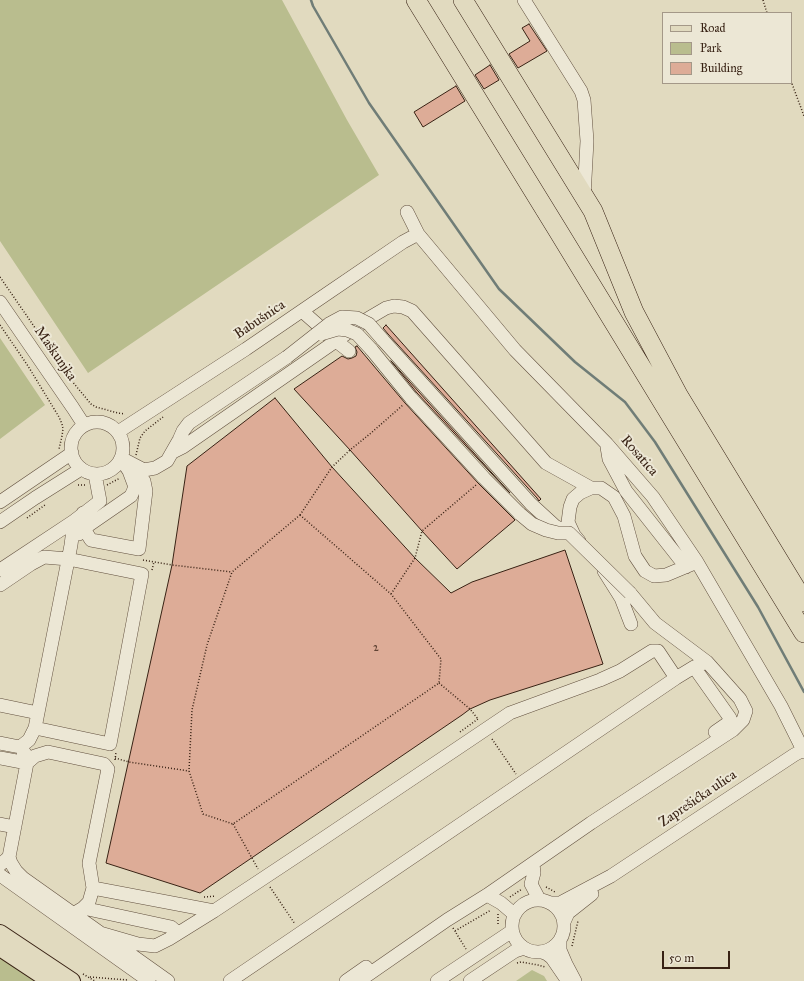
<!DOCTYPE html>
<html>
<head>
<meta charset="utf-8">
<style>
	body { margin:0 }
	#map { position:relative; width:804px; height:981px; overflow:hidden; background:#e1dabf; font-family:"IM FELL Great Primer",serif }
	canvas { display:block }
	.legend { position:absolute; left:662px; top:12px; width:130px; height:72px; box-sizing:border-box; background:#ece7d5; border:1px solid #a49888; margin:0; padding:5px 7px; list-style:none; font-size:12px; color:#382214 }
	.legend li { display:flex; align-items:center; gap:8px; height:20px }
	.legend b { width:20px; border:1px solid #a49888 }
	.scale { position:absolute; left:662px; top:951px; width:68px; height:18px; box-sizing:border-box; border:2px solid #382214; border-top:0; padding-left:5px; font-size:12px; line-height:14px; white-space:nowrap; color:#382214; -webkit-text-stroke:3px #ece7d5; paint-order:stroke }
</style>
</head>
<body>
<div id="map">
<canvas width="804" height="981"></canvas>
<ul class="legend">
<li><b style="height:5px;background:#e1dabf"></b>Road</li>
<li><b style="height:11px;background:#b9bd8e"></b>Park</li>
<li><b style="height:11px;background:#ddac97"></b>Building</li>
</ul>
<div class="scale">50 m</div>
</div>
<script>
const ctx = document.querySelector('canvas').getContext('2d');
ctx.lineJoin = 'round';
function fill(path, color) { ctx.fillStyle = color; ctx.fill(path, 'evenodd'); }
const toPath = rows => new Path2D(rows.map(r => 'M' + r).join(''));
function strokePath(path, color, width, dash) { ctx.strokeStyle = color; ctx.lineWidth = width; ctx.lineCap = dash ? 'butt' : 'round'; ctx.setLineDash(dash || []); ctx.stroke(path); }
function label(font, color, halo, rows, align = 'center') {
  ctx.font = font + ' "IM FELL Great Primer",serif'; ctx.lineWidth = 4; ctx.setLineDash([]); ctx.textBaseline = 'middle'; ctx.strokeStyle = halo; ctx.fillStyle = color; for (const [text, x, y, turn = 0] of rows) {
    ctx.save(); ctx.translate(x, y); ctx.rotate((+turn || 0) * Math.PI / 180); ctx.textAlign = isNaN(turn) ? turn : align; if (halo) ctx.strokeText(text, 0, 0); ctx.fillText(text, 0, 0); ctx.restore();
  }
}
const green = toPath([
	[0,0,282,0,347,120,379,175,88,373,0,241],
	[0,338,45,405,0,439],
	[0,954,41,981,0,981],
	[532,970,544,976,547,981,516,981]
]);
const stream = toPath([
	[311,0,313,6,369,103,499,289,575,362,625,402,655,442,758,607,804,692]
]);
const building = toPath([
	[529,24,547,51,518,68,509,54,530,41,522,28,529,24],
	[490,65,499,80,484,89,475,75,490,65],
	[456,86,465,101,423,127,414,112,456,86],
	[386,325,541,499,539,501,537,498,388,334,383,328,386,325],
	[357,346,405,403,478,483,515,520,457,569,422,531,350,450,294,389,342,356,348,359,352,358,356,356,357,352,355,347,357,346],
	[391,361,510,493,490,472,417,393,391,361],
	[275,398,332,467,415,558,451,593,472,582,565,550,603,664,490,700,470,709,462,715,200,893,106,863,172,565,187,466,275,398]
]);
const path = toPath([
	[763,0,767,13],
	[791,81,804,116],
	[0,277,71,380,91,404,96,407,118,413,125,414],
	[0,325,28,366,59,417,62,424,63,429,62,436,59,449],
	[136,455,140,438,145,431,163,417],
	[78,485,86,485],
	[107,485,120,478],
	[300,515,391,594,441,659,439,683,233,824,203,814,189,771,192,710,207,645,232,572,300,515],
	[300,515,332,467,350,450,371,433,403,405],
	[27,518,45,505],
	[143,560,172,565,232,572],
	[152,570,154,562],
	[391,594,415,558,422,531,476,485],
	[439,683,470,709,478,719],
	[460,732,478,719],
	[492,739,516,774],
	[115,758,129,762,189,771],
	[115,760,116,752],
	[233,824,258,869],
	[270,887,295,924],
	[546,887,555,892],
	[204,897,216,896],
	[510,897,522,889],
	[498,914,498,926],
	[453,928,466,949],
	[455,931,491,910],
	[572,946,578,921],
	[517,963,521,962,538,965,545,967],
	[83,974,95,981],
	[90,977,128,980]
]);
const minor = toPath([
	[524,0,581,91,584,100,587,141,584,197],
	[407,212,418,234,515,350,607,444,653,497,697,562,781,706,804,752],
	[0,302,73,408,84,425],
	[302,311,336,341,349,351],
	[382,339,531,504,555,526,569,533],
	[371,349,411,398,484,478,520,514],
	'71 448a26 26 0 1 1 52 0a26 26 0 1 1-52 0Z',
	[118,432,246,349,328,293,403,242,418,234],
	[607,447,609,459,626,491,686,567],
	[173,452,183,447,369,318,386,308,394,306,403,307,412,311,546,463,591,488],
	[121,458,144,470,155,468,167,461,179,440,183,431,189,423,287,357],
	[0,502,72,453],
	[83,513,84,529,91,540,139,549,146,491,144,481,132,464],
	[0,522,35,498,81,469],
	[79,534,89,525,131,496,135,487,129,471,125,465],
	[579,541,574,535,568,522,570,507,573,499,580,493,591,488,601,488,614,497,624,516,635,556,645,571,654,576,666,575,697,562],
	[0,570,74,521,100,501,95,474],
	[604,571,621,598,631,624],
	[0,585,31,564,44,557,68,559,142,574,110,744,35,728],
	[694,667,730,718,728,723,715,732],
	[0,705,38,713],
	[0,743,20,747,26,755,27,763,9,857,0,865],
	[20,747,29,740,35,728,71,545,74,521],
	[0,758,27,763,35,756,48,752,104,764,108,769,89,863,93,888,89,902,83,908,73,914],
	[0,824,15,827],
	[9,857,11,863,16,871,23,878,168,981],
	[533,864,534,873,531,884,539,899],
	[0,875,149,981],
	[93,888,214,911],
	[487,895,501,903,514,914],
	'512 926a26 26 0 1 1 52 0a26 26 0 1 1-52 0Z',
	[552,903,560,903,562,902,611,876,794,755,803,750],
	[83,908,171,927,178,933],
	[564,922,568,913,592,894],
	[100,933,138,944,155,946,169,939,214,911,312,846,510,713,600,680,620,671,652,651,658,651,676,678],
	[560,940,560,950,566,964,575,981],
	[542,952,547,954,552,958,567,980],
	[230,981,676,678,694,667,707,662],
	[346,981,366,967],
	[359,981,447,920,487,895,591,823,733,730,743,720,746,711,740,699,707,662,655,623,630,593],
	[437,981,512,931],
	[470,981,515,951,524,948]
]);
const major = toPath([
	[0,933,72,981],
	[0,948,50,981]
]);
const highway = toPath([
	[416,0,557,229,665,406,804,633],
	[463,0,593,211,634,312,678,395,804,602]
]);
const minorBridge = toPath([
	[321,334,338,329,347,330,357,334,371,349],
	[287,357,329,324,342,317,357,318,369,324,382,339],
	[520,514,532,524,546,530,558,533,569,533,630,593]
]);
const numberNames = [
	["2",376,648]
];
const streetNames = [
	["Babušnica",260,320,-34],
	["Maškunjka",55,354,55],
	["Rosatica",639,456,49],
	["Zaprešićka ulica",698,799,-34]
];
fill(green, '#b9bd8e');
strokePath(stream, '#707d77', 2.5);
fill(building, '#ddac97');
strokePath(building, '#382214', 1);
strokePath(minor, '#62503f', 14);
strokePath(major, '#382214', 18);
strokePath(highway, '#382214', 20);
strokePath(path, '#382214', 1.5, [1, 2]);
strokePath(minor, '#ece7d5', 13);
strokePath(major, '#e1dabf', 16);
strokePath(highway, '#e1dabf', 19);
strokePath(minorBridge, '#62503f', 14, []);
strokePath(minorBridge, '#ece7d5', 13);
label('12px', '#614435', null, numberNames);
label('14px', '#382214', '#ece7d5', streetNames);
</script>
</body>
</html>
